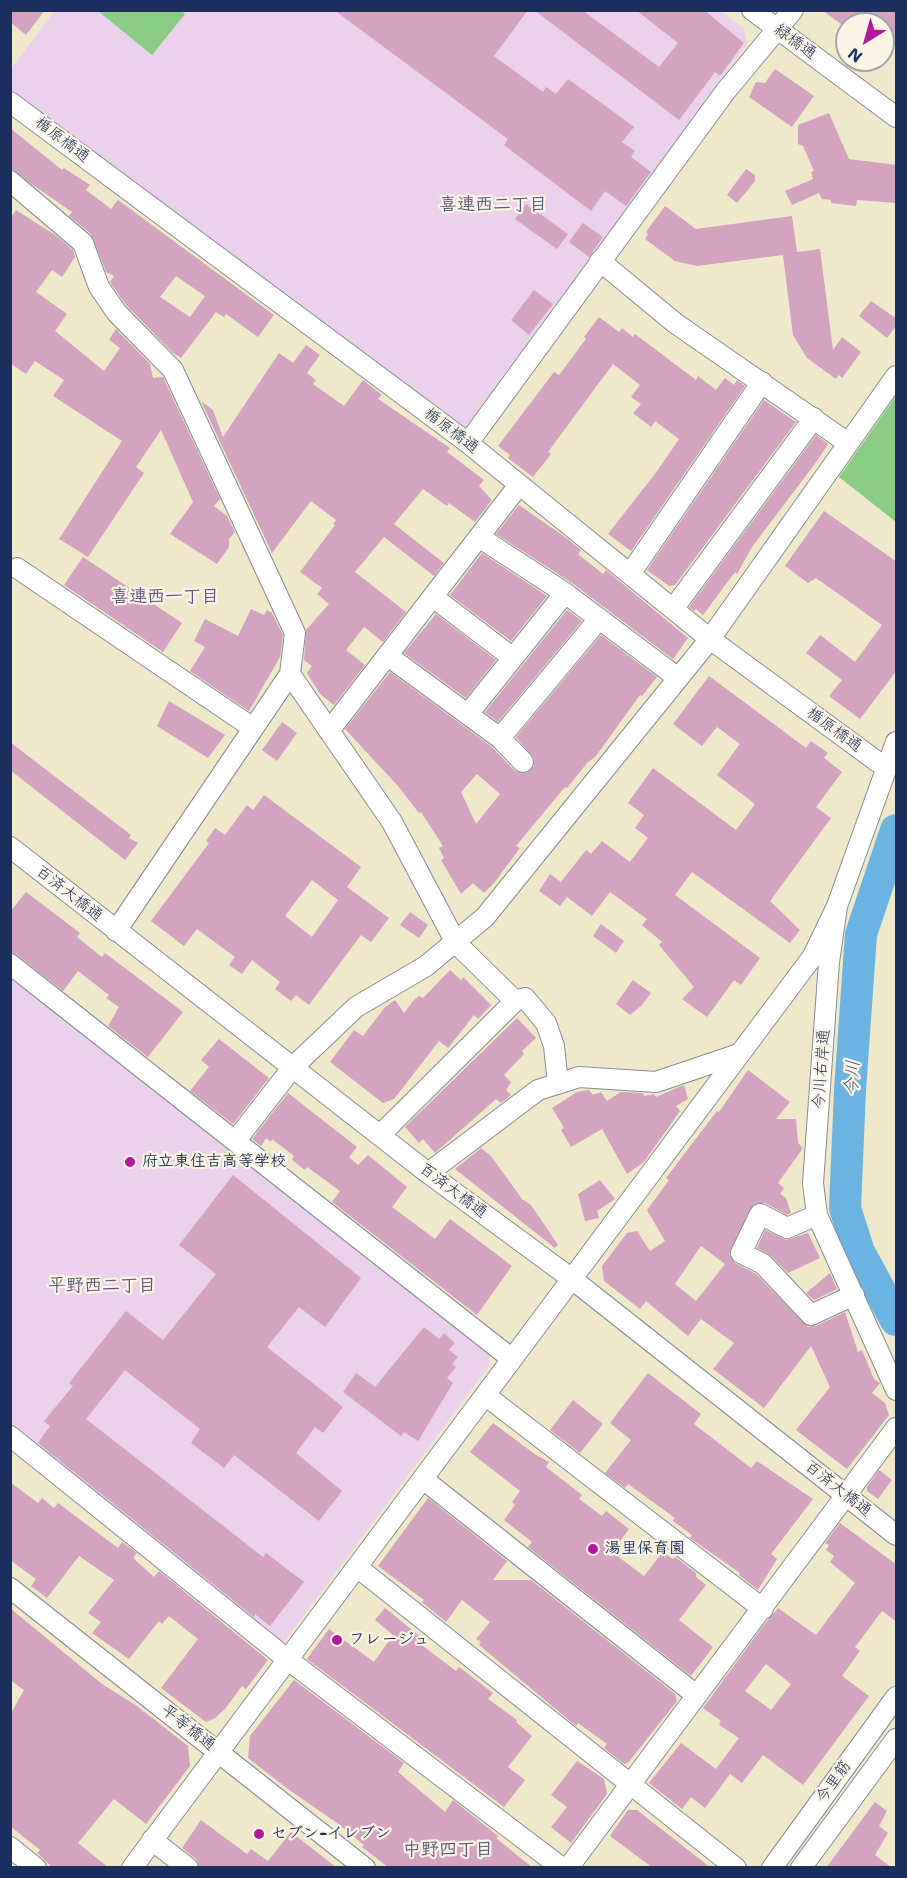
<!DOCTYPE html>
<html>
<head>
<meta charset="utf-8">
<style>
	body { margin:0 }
	#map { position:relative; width:907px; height:1878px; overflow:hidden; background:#efe8cb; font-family:"Shantell Sans",sans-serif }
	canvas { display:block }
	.frame { position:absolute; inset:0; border:12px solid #1b2f5e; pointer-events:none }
	.north { position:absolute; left:835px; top:12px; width:60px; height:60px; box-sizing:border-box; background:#fcf5e5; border:2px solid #a2a6af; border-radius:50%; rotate:217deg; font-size:16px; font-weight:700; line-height:24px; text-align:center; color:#1b2f5e }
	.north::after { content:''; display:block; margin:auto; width:21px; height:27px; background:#b5179e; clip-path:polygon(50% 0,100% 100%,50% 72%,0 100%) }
</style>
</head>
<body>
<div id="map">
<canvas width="907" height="1878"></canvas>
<div class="frame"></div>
<div class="north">N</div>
</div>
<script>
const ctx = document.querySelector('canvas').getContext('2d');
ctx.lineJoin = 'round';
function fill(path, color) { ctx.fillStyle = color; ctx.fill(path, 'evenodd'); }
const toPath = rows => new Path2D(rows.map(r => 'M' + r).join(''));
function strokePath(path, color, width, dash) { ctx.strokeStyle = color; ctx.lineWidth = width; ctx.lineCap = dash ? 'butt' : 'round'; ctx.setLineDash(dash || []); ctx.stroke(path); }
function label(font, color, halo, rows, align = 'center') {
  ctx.font = font + ' "Shantell Sans","Klee One",sans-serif'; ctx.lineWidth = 4.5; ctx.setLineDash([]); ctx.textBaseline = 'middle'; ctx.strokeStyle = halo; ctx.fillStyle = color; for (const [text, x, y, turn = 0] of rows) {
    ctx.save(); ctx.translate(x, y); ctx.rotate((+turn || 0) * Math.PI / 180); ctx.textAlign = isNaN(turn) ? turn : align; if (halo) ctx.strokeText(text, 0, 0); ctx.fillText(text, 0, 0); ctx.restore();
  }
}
const built = toPath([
	[55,10,719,10,744,28,747,44,466,427,459,429,11,89,10,70],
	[10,974,489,1351,489,1366,284,1642,276,1643,11,1433]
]);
const green = toPath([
	[181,11,185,14,152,55,98,11],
	[896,396,896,522,839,477]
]);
const river = toPath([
	[896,830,861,934,850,1090,845,1208,859,1252,896,1320]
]);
const building = toPath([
	[10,10,45,10,26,35,10,22],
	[334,10,528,10,494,56,543,92,546,87,556,94,568,79,618,115,634,127,622,142,635,151,631,157,651,172,626,206,605,191,591,211,504,145,508,139],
	[534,10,582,10,659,67,678,43,636,10,704,10,744,43,720,76,715,72,679,120],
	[822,10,897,10,897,37,883,39,883,24,841,24],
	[775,69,814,96,792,127,749,97,756,82,765,83],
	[829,113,849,159,897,165,897,203,857,200,856,206,831,203,831,200,822,199,819,193,792,205,785,191,813,179,811,172,814,171,803,146,798,144,798,125],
	[10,128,62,170,64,168,90,185,86,190,111,209,118,200,274,315,258,337,226,314,224,317,216,312,181,358,172,352,126,305,110,282,114,276,106,272,91,234,69,216,72,212,10,169],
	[176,276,205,296,190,317,160,297],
	[746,169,755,175,755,181,737,203,727,195],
	[526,204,568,234,557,249,515,219],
	[665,206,696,229,792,216,797,252,820,249,833,350,842,337,861,352,842,378,839,375,836,379,807,358,793,335,783,255,697,266,675,261,645,239,648,234,646,232],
	[16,210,55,235,73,250,75,257,62,277,52,270,36,292,67,314,55,331,104,371,120,348,109,340,116,329,150,364,153,378,163,377,220,499,214,506,227,516,235,532,229,539,229,547,217,564,170,534,193,502,161,430,136,467,144,473,88,557,59,539,122,441,53,396,64,380,35,361,26,374,10,363,10,219],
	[583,223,603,237,589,257,569,242],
	[534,290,553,304,529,335,511,320],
	[871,301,897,319,897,325,887,338,859,316],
	[599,317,619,332,622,328,633,337,635,334,696,380,698,376,716,390,725,378,734,385,737,380,745,386,631,551,608,534,658,470,679,439,655,421,651,427,633,413,641,404,631,397,640,385,613,364,548,452,551,454,533,477,508,458,510,455,498,446,554,372,559,375,586,339,584,337],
	[306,345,320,355,307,373,316,380,313,384,344,406,363,380,382,395,378,399,450,448,447,452,484,480,479,486,492,500,475,522,449,503,447,506,423,489,394,524,444,563,434,576,384,537,355,572,406,612,383,642,364,627,346,650,365,665,334,705,320,694,307,673,312,666,304,660,306,630,329,604,317,594,322,588,300,572,335,525,333,524,336,520,311,501,272,553,201,401,213,410,223,437,279,353,293,363],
	[764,400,796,422,675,585,669,586,647,570],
	[816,435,828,444,817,461,752,547,737,574,735,572,703,615,696,609,694,611,689,607],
	[519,505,565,537,581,550,578,554,603,574,606,570,688,638,673,659,572,583,496,534],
	[824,511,897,562,897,670,860,719,829,696,842,680,806,653,820,635,855,662,882,625,816,578,808,583,785,566],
	[482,553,547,596,511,641,450,595],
	[83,557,182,623,163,652,64,585],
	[251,609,264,615,267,610,272,613,283,635,280,657,249,711,190,671,205,647,194,641,205,619,238,636],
	[567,610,582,621,498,722,485,712],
	[436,614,496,660,466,698,404,653],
	[601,635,657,677,642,696,640,695,596,756,587,763,567,788,565,787,516,846,520,848,494,883,484,893,473,883,461,894,441,860,444,858,439,848,443,846,421,812,419,813,398,786,345,729,390,672,492,747,515,771,526,773,534,766,534,759,516,737],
	[477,774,500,794,476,824,461,792],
	[709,676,806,748,811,741,828,753,824,758,842,772,816,807,831,818,770,901,800,930,790,943,692,872,675,895,760,958,741,985,734,980,707,1017,682,999,694,987,659,945,662,942,642,925,647,919,610,892,592,916,567,897,560,906,539,891,550,874,561,882,586,850,591,854,602,841,630,862,648,838,635,828,644,815,628,803,653,768,736,830,755,804,717,775,740,744,717,727,702,746,673,724],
	[169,701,225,735,208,758,157,726],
	[282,722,297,733,277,761,262,750],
	[10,742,131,835,129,838,138,843,125,860,10,770],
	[264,795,361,867,347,887,389,918,371,942,361,935,309,1005,296,995,291,1001,275,989,280,982,252,960,242,974,229,965,235,957,197,929,184,946,151,921,209,843,206,841,215,828,225,835,247,805,253,810],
	[312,880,338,900,312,937,285,916],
	[26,892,80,933,77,937,102,957,105,953,183,1012,148,1057,108,1026,119,1007,106,998,109,995,78,971,63,991,17,955,10,952,10,912],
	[410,912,428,925,419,938,400,925],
	[601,924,624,941,616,953,593,936],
	[450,970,461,980,463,977,491,1005,478,1019,474,1015,448,1048,439,1041,394,1099,383,1103,330,1062,354,1030,363,1036,385,1007,395,1000,404,1013,414,1000,419,996,423,998],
	[633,980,651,993,642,1005,630,1015,616,1004],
	[517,1018,536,1038,522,1051,524,1054,504,1075,511,1082,506,1090,511,1095,501,1103,496,1099,435,1153,423,1139,419,1143,405,1127],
	[219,1039,269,1078,233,1124,190,1091,209,1067,201,1060],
	[748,1070,790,1102,776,1119,796,1119,798,1143,803,1148,778,1183,784,1188,780,1194,786,1198,791,1213,787,1215,765,1203,754,1204,729,1254,735,1263,756,1274,808,1327,816,1326,845,1312,858,1352,862,1350,874,1379,880,1383,872,1393,885,1403,889,1415,847,1469,796,1430,830,1387,811,1346,764,1408,713,1369,734,1343,701,1319,688,1336,646,1301,640,1309,604,1281,602,1266,627,1233,637,1231,650,1251,665,1241,647,1210,669,1180,666,1178,717,1111,719,1112],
	[701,1246,725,1264,696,1301,675,1284],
	[684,1085,688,1099,676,1106,680,1111,644,1162,627,1174,602,1129,571,1147,561,1130,564,1128,552,1108,577,1092,589,1090,593,1095,601,1092,607,1101,621,1092,643,1093,644,1096,654,1094,656,1097],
	[288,1093,357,1147,349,1157,358,1165,368,1155,407,1187,392,1207,435,1239,450,1219,512,1266,477,1315,332,1202,340,1191,307,1167,305,1170,292,1160,294,1156,272,1139,271,1142,266,1138,261,1146,252,1139],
	[481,1148,491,1156,522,1199,531,1205,558,1245,555,1248,455,1169],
	[233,1175,361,1278,325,1327,299,1307,267,1347,343,1407,323,1433,315,1427,296,1453,342,1491,319,1521,234,1455,224,1468,191,1443,200,1429,125,1370,86,1419,263,1557,266,1553,304,1582,270,1626,255,1614,254,1617,38,1443,50,1426,44,1421,73,1386,69,1383,126,1311,163,1340,216,1274,179,1245],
	[600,1180,615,1199,597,1211,599,1218,585,1221,578,1194],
	[765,1230,786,1240,808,1233,820,1258,788,1273,771,1256,757,1248],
	[830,1273,837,1289,814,1300,806,1293],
	[424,1327,439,1339,444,1333,455,1343,449,1350,458,1357,452,1364,456,1367,447,1378,453,1383,418,1441,404,1432,401,1436,343,1392,356,1373,375,1387],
	[648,1373,701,1414,694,1424,751,1468,757,1461,813,1499,771,1554,777,1559,758,1590,739,1575,740,1573,690,1538,692,1535,673,1521,675,1518,628,1484,625,1488,605,1473,631,1440,610,1423],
	[573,1400,603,1424,580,1453,550,1430],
	[493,1423,536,1455,549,1462,550,1460,546,1467,582,1495,579,1499,602,1516,606,1511,629,1529,612,1552,644,1576,663,1552,673,1559,675,1557,696,1573,696,1577,706,1585,679,1620,713,1647,691,1676,528,1547,532,1542,504,1520,515,1505,512,1502,520,1491,470,1452],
	[879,1470,892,1480,878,1499,867,1491,867,1487],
	[10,1482,38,1503,42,1498,54,1508,58,1503,118,1548,122,1542,137,1553,133,1558,154,1577,159,1571,268,1660,246,1689,242,1686,225,1709,215,1718,206,1722,161,1688,198,1639,169,1616,162,1624,159,1621,129,1659,92,1633,101,1622,88,1613,114,1580,79,1556,47,1598,31,1586,36,1579,10,1560],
	[428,1498,507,1561,493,1580,531,1580,675,1694,677,1701,628,1763,624,1764,604,1748,607,1744,578,1723,576,1726,479,1645,481,1642,476,1639,490,1622,462,1600,446,1622,422,1602,424,1600,378,1566],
	[840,1523,897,1565,897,1622,882,1611,855,1647,860,1651,842,1676,869,1696,803,1785,763,1755,742,1783,730,1774,705,1808,691,1797,682,1809,649,1783,681,1743,716,1769,739,1738,719,1725,721,1721,703,1708,763,1626,778,1608,816,1635,855,1583,830,1562,834,1556,826,1550,829,1545,825,1543],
	[766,1664,791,1684,771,1710,745,1691],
	[10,1608,102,1684,137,1706,188,1746,190,1766,146,1824,114,1799,78,1843,109,1868,53,1868,37,1853,40,1850,10,1826,10,1715,24,1690,10,1680],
	[385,1608,422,1638,419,1643,456,1671,459,1667,493,1693,488,1699,517,1720,516,1722,532,1736,508,1767,525,1780,504,1807,307,1659,329,1629,374,1662,393,1635,375,1620],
	[294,1680,404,1763,398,1772,445,1812,453,1800,498,1836,496,1838,533,1868,389,1868,362,1847,364,1845,337,1823,288,1789,248,1758,250,1736],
	[577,1761,604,1779,607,1794,571,1843,551,1827,567,1807,551,1795],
	[875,1802,887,1811,879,1826,888,1833,875,1855,892,1868,826,1868],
	[628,1810,637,1810,711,1868,653,1868,610,1836],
	[201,1820,247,1854,251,1849,268,1861,291,1832,337,1868,200,1868,196,1859,182,1848]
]);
const minor = toPath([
	[752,10,896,117],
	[10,102,468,443,710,639,886,768],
	[10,181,83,243,99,287,117,313,173,370,295,633,290,674,116,931],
	[600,261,675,323,848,443],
	[468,443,725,92,793,10],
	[479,537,565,593,678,678],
	[17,568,253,728],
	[630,574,762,382],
	[433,597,513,658],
	[673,609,814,418],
	[388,656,500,738,523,762],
	[290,674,392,822,456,943,515,1001],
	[468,714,565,593],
	[329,731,519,485],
	[500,738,599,619],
	[896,742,837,906,829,962,813,1183,817,1215,896,1390],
	[10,847,428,1173,572,1279,896,1535],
	[10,964,512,1359],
	[380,1135,515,1001,525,998,546,1023,554,1046,558,1084],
	[236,1140,293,1067,356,1007,426,966,485,917,710,639,896,376],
	[428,1173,538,1090,579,1077,656,1082,739,1054],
	[817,1215,787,1228,760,1214,741,1253,763,1264,811,1315,854,1295],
	[485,1395,763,1609],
	[10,1436,287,1659,562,1868],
	[423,1479,696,1695],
	[357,1567,736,1868],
	[10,1588,365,1868],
	[152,1840,188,1868],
	[10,1847,36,1868],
	[132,1868,813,956,837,906],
	[568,1868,896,1428],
	[772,1868,896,1697],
	[801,1868,896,1739]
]);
const markers = [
	[130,1162,6,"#b5179e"],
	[593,1549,6,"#b5179e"],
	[337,1640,6,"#b5179e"],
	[259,1834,6,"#b5179e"]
];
const streetNames = [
	["緑橋通",795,42,36],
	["楯原橋通",62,140,37],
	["楯原橋通",451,431,37],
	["楯原橋通",834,730,36],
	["百済大橋通",69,894,38],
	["今川右岸通",822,1069,-86],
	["百済大橋通",453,1191,37],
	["百済大橋通",838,1489,38],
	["平等橋通",188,1728,38],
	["今里筋",834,1782,-54]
];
const poiNames = [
	["府立東住吉高等学校",142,1162],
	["湯里保育園",605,1549],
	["フレージュ",349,1640],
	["セブン-イレブン",271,1834]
];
const neighbourhoodNames = [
	["喜連西二丁目",493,205],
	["喜連西一丁目",165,597],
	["平野西二丁目",102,1286],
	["中野四丁目",448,1850]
];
const waterNames = [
	["今川",853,1078,-87]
];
fill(built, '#ebd1eb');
fill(green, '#8acc84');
strokePath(river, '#6bb4e2', 32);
fill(building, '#d3a3c0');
strokePath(minor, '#858c94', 22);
strokePath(minor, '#fff', 20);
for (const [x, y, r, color] of markers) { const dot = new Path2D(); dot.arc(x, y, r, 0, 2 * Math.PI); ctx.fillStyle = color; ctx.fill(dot); strokePath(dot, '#fcf5e5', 2); }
label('16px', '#1b2f5e', '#fcf5e5', streetNames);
label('bold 16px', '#1b2f5e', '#fcf5e5', poiNames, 'left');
label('bold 18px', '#5b5880', '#fcf5e5', neighbourhoodNames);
label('italic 18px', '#335786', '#fcf5e5', waterNames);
</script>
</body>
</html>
